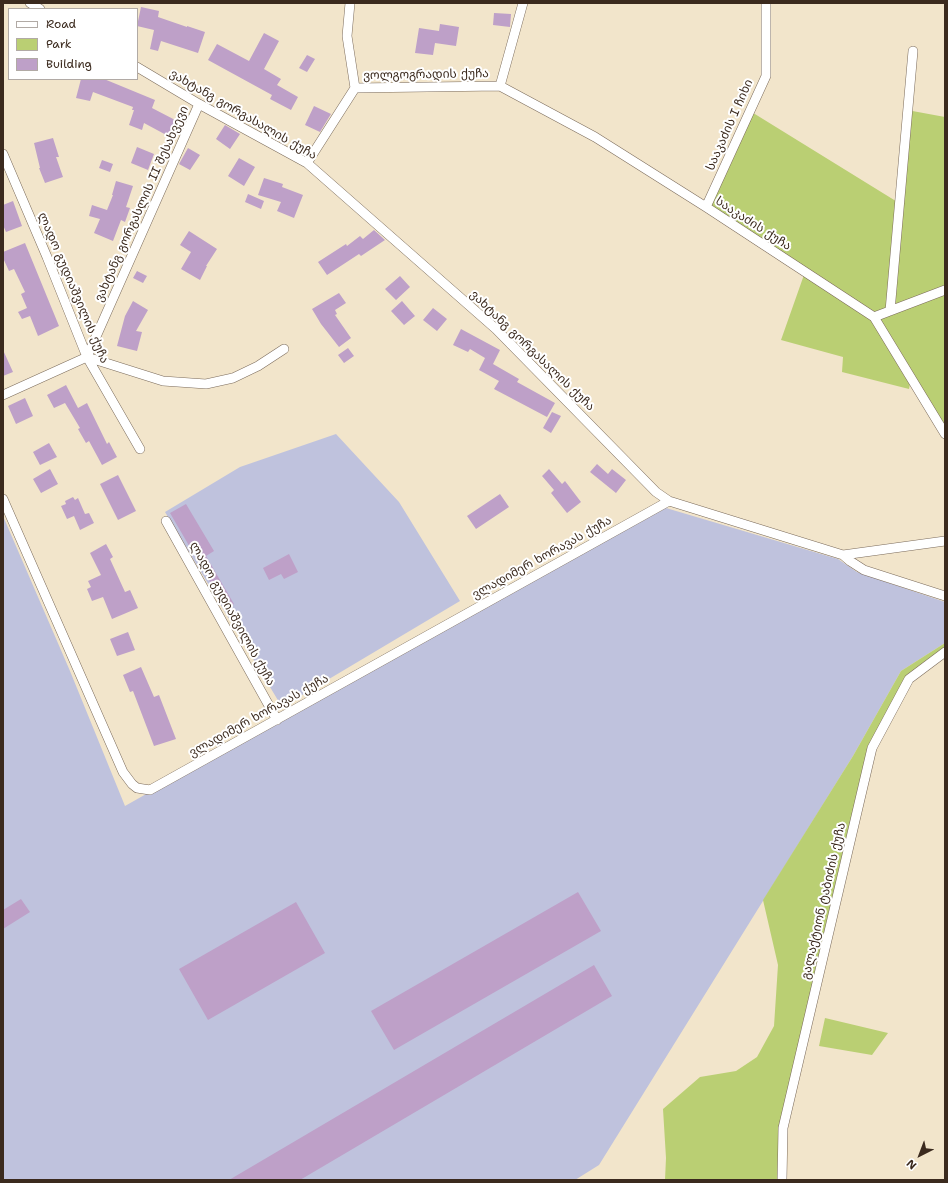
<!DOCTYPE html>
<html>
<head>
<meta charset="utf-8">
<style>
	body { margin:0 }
	#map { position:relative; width:948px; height:1183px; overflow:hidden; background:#f2e5cb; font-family:"Shantell Sans",sans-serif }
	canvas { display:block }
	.frame { position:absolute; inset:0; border:4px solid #3b2a1e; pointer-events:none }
	.legend { position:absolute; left:8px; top:8px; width:130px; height:72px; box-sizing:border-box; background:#fff; border:1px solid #b1aaa5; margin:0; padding:5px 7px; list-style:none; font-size:12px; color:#3b2a1e }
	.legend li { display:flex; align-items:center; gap:8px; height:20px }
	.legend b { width:20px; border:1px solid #b1aaa5 }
	.north { position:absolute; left:900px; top:1135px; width:40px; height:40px; -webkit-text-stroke:3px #fff; paint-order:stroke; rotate:222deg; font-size:11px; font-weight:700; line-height:16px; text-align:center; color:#3b2a1e }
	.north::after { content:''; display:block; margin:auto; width:14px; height:18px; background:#3b2a1e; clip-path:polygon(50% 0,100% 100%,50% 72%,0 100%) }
</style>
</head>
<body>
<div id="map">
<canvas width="948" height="1183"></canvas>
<div class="frame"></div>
<ul class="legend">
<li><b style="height:5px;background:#fff"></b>Road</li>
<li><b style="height:11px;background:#bacf73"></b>Park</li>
<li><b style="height:11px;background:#bea0c8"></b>Building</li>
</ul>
<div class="north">N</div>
</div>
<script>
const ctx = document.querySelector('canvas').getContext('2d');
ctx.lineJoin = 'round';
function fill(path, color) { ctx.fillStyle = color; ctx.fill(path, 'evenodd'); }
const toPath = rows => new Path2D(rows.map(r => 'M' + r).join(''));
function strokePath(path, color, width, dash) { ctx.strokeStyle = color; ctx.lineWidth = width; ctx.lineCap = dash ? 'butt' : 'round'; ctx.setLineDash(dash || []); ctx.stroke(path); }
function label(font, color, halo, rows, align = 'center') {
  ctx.font = font + ' "Shantell Sans","Noto Sans Georgian",sans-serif'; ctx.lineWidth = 4; ctx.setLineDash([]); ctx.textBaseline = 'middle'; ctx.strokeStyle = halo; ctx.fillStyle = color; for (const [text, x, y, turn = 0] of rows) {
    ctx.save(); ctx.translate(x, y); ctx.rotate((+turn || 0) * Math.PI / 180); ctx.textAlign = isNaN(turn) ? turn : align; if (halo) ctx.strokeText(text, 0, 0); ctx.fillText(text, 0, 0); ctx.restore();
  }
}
const industrial = toPath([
	[336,434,399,502,460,601,282,707,165,512,240,467],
	[666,508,838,559,857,572,945,602,945,643,901,671,853,756,599,1165,575,1180,3,1180,3,516,70,671,125,806,277,720]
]);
const green = toPath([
	[907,110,945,117,945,434,911,378,909,389,842,372,843,357,781,340,805,272,706,207,750,111,899,203],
	[945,643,945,652,909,679,872,748,783,1128,782,1180,665,1180,666,1158,663,1109,700,1077,736,1071,757,1057,774,1026,778,965,763,900,853,756,901,671],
	[825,1018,888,1033,872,1055,819,1046]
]);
const building = toPath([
	[141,7,159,11,158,17,187,27,187,26,205,32,198,53,161,41,158,51,150,49,154,30,137,26],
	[494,13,511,14,510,27,493,25],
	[440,24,459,27,456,46,435,43,433,55,415,53,419,28,439,31],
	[264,33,279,41,264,69,281,79,277,85,298,97,291,110,270,99,272,95,208,60,217,44,249,61],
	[307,55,315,59,307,72,299,68],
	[81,79,104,79,155,100,152,108,179,122,170,137,144,123,142,130,129,125,134,110,132,110,133,107,93,92,90,101,76,98],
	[314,106,331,114,320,132,305,125],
	[225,125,240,134,230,149,216,139],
	[53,138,59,157,56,157,63,177,45,183,39,168,40,168,34,143],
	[137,147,154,154,148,170,131,163],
	[188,148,200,155,190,170,179,164],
	[239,158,255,167,244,186,228,176],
	[102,160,113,164,110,172,99,168],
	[264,178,283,184,282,187,303,195,294,218,277,211,281,202,258,195],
	[116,181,133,186,126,207,130,208,125,222,121,220,113,241,94,233,100,219,89,216,92,205,107,210,113,195,112,195],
	[248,194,264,201,261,209,245,202],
	[13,201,22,226,6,232,3,225,3,205],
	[374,230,385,240,361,256,359,254,327,275,318,262,346,244,347,246,360,236,363,239],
	[189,231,217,249,206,266,207,266,200,280,181,269,191,252,180,245],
	[25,243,59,326,38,336,30,316,22,319,18,312,27,308,21,294,25,292,14,269,9,271,3,258,3,252],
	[137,271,147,276,143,283,133,278],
	[400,276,410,287,396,300,385,289],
	[339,293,346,303,335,310,337,314,335,315,351,338,339,347,321,324,312,309],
	[133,301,148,310,136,331,142,332,137,351,117,346,125,316],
	[402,301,415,316,404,325,391,311],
	[433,308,447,319,437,331,423,320],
	[461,329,500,350,493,364,519,379,517,382,555,403,547,417,494,389,499,381,479,370,485,358,470,349,468,352,453,345],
	[348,348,354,356,344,363,338,355],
	[3,350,13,372,3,376],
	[66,385,78,408,87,403,107,444,109,442,117,457,102,465,89,441,86,443,78,429,80,428,65,403,54,408,47,395],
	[25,398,33,416,16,424,8,406],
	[552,412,561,416,551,433,543,428],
	[49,443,57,457,40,465,33,452],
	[597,464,608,474,612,469,626,480,616,493,590,472],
	[50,469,58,484,41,493,33,479],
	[549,469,562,484,565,481,581,502,567,513,551,493,554,490,542,476],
	[118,475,136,511,118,520,100,484],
	[500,494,509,507,476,529,467,516],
	[73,497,75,500,78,498,85,514,89,513,94,523,80,530,74,516,67,519,61,506,66,504,65,501],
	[186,504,214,551,206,556,234,604,226,609,170,513],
	[106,544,113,557,110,559,125,592,130,590,138,608,112,619,103,597,92,601,87,589,91,587,88,581,101,575,90,553],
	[289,554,298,572,284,579,281,574,269,580,263,568],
	[128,632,135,650,117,656,110,639],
	[141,667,154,697,159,695,176,739,154,746,133,691,130,692,123,675],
	[578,892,601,931,394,1050,371,1011],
	[21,899,30,912,3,929,3,910],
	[296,902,325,953,208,1020,179,969],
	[594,965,612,996,300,1180,229,1180]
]);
const minor = toPath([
	[30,3,40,9],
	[350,3,347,36,355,88],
	[137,67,199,104,307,163,496,329,656,492,669,501,843,555,945,541],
	[500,86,595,137,706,207,874,317,945,434],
	[3,154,47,257,87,357,140,449],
	[307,163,355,88,500,86,523,3],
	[706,207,766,76,766,3],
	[890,311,913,51],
	[874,317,945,290],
	[87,357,199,104],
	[87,357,163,381,206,384,233,378,258,366,284,349],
	[3,395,87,357],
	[3,499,123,772,132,784,137,788,150,790,669,501],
	[166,521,277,720],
	[843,555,850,561,864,570,945,596],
	[782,1180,783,1128,872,748,909,679,945,652]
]);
const streetNames = [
	["ვოლგოგრადის ქუჩა",426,75,-1],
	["ვახტანგ გორგასალის ქუჩა",243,115,30],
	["სააკაძის I ჩიხი",730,125,-66],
	["ვახტანგ გორგასლის II შესახვევი",142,204,-66],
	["სააკაძის ქუჩა",753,224,33],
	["ლადო გუდიაშვილის ქუჩა",73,288,67],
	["ვახტანგ გორგასალის ქუჩა",532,351,44],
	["ვლადიმერ ხორავას ქუჩა",542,558,-29],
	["ლადო გუდიაშვილის ქუჩა",232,614,61],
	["ვლადიმერ ხორავას ქუჩა",259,716,-29],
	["გალაქტიონ ტაბიძის ქუჩა",824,901,-77]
];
fill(industrial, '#bfc2dd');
fill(green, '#bacf73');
fill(building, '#bea0c8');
strokePath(minor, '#7b6b5b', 10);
strokePath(minor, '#fff', 9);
label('12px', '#3b2a1e', '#fff', streetNames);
</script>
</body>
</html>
